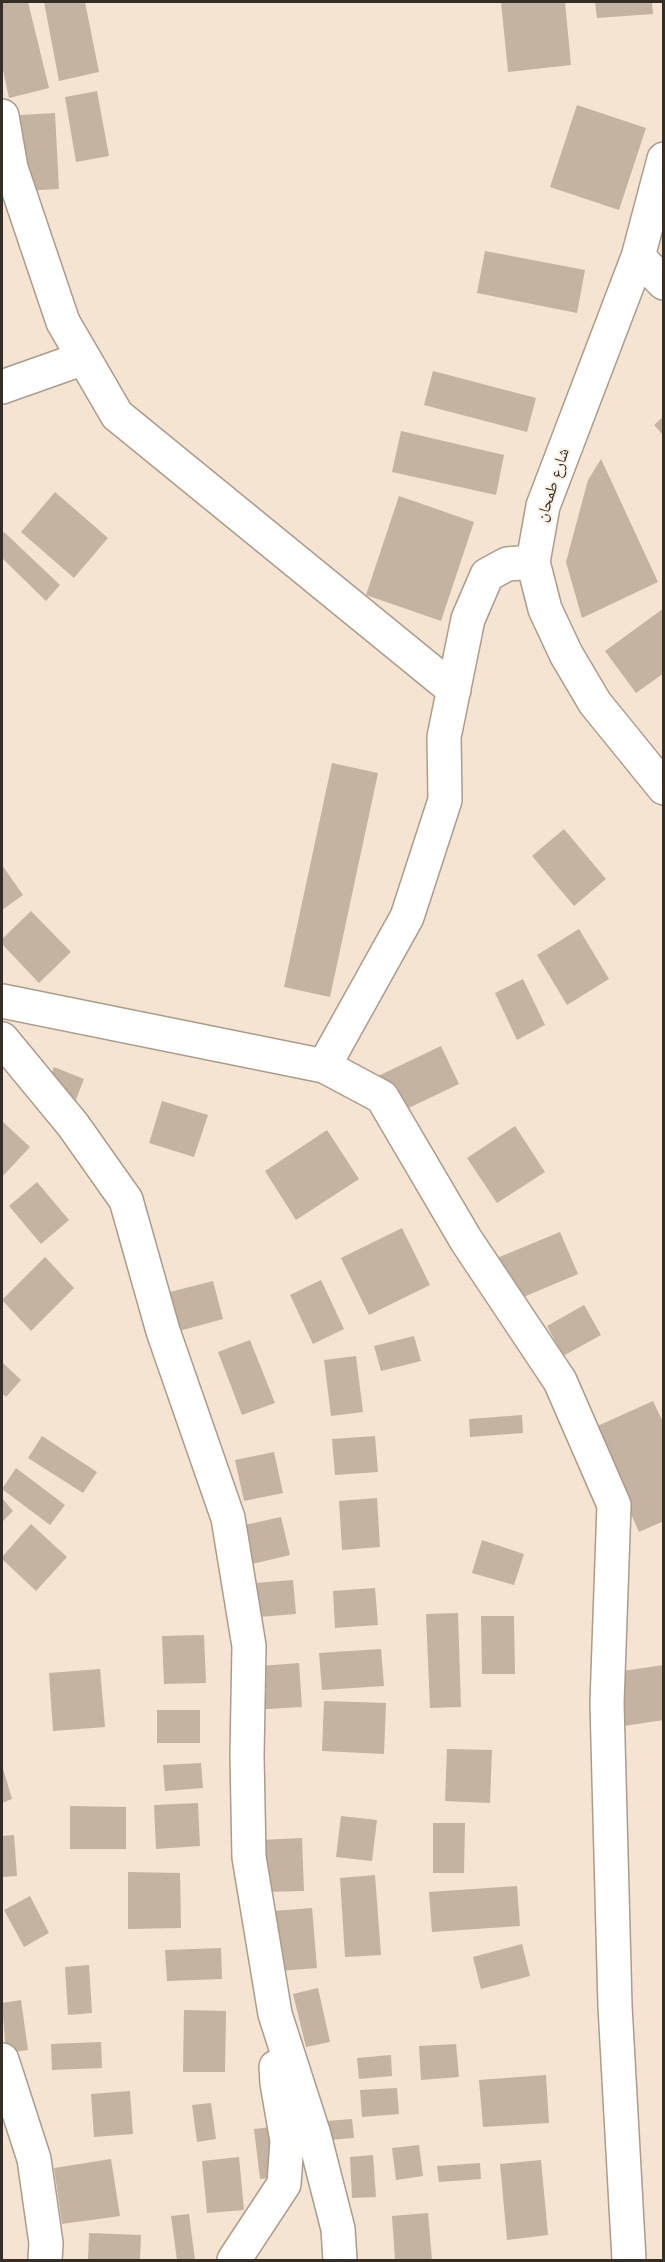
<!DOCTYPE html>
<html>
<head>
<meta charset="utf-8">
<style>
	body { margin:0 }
	#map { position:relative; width:665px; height:2262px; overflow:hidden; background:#f5e4d1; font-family:"Libre Baskerville",serif }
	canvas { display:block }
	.frame { position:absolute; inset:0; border:3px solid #352e27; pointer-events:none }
</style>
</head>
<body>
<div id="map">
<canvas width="665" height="2262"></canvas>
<div class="frame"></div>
</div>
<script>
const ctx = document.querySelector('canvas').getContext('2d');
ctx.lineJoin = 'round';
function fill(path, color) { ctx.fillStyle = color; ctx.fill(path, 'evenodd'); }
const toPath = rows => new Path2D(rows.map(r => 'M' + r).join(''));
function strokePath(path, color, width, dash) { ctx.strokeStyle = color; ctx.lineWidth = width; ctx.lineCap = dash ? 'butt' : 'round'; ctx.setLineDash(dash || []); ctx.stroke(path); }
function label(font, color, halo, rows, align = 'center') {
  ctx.font = font + ' "Libre Baskerville","Noto Naskh Arabic",serif'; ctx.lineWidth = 4.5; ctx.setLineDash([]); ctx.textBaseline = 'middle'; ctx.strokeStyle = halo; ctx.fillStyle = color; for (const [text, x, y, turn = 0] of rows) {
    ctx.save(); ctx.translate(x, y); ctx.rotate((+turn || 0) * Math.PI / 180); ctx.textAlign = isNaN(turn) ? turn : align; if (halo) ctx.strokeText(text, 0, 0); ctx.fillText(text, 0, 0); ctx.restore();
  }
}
const building = toPath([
	[2,2,28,2,49,88,9,98,2,65],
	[44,2,85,2,99,72,59,81],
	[501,2,565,2,571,65,508,72],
	[595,2,652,2,653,14,597,18],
	[97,91,109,156,76,162,65,97],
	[577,105,646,128,619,210,550,187],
	[55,113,59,189,23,191,20,115],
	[485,251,585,270,577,313,477,293],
	[433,371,536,398,527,432,424,405],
	[664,416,664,436,654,425],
	[401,431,504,455,496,495,392,472],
	[601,459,658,582,582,618,566,562,588,480],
	[55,492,108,538,74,578,21,532],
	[399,496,474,522,441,621,366,595],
	[4,532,60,585,46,601,2,558,2,535],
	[664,608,664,673,636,693,605,651],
	[332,763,378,773,330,997,284,987],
	[564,829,606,879,574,906,532,856],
	[2,865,23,895,2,910],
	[31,911,71,952,39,983,2,944,2,939],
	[579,929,609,979,567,1005,537,955],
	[523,979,545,1025,517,1040,495,993],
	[441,1046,459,1084,396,1114,378,1076],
	[54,1067,84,1079,70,1115,40,1104],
	[162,1101,208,1115,194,1157,149,1143],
	[2,1121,30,1147,2,1177],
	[515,1126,545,1172,497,1203,467,1158],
	[327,1130,359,1179,296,1220,265,1171],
	[37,1182,69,1220,41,1244,9,1206],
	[402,1228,430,1285,369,1315,341,1258],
	[560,1232,578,1274,514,1301,497,1258],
	[45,1257,74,1288,31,1331,2,1300],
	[321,1280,344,1329,313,1344,290,1295],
	[213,1281,223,1319,172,1333,162,1294],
	[584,1305,601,1335,563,1356,547,1326],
	[414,1336,421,1361,381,1371,374,1346],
	[250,1340,275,1403,242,1415,218,1352],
	[356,1356,363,1412,331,1416,324,1360],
	[2,1362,21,1380,6,1397,2,1393],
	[653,1401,664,1424,664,1521,639,1532,593,1428],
	[522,1415,523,1433,470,1437,469,1419],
	[42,1436,97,1472,83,1493,28,1458],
	[375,1436,378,1472,335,1475,332,1439],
	[274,1452,283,1493,244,1501,235,1460],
	[16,1468,65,1505,50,1525,2,1489],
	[2,1498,13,1511,2,1522],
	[377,1498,380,1547,342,1550,339,1501],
	[281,1517,290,1555,235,1568,227,1529],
	[31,1524,67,1557,36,1591,2,1559,2,1557],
	[482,1540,524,1554,514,1585,472,1573],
	[293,1580,296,1614,246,1618,243,1584],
	[375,1588,378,1625,335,1628,333,1591],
	[458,1613,461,1707,430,1708,426,1614],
	[481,1616,514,1616,515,1674,482,1674],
	[204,1635,206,1683,164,1684,162,1636],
	[381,1649,384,1686,322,1690,319,1653],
	[299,1663,302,1707,250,1710,247,1667],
	[664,1665,664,1720,610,1728,602,1674],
	[100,1669,105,1727,53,1731,49,1673],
	[324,1701,386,1703,384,1754,322,1751],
	[157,1710,200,1710,200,1743,157,1743],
	[447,1749,492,1750,490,1803,445,1801],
	[201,1763,203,1788,165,1791,163,1765],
	[2,1765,12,1799,2,1803],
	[198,1803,200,1846,156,1849,154,1805],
	[70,1806,126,1807,126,1849,70,1849],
	[341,1816,377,1820,372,1861,336,1857],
	[433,1823,465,1823,464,1873,433,1873],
	[14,1835,17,1876,2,1877,2,1836],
	[302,1838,304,1891,263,1892,261,1840],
	[128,1872,180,1873,181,1928,128,1929],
	[375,1875,381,1955,345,1957,340,1878],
	[517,1886,520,1926,432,1932,429,1892],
	[30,1896,49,1933,24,1947,4,1910],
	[312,1908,317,1968,265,1972,259,1912],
	[522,1944,530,1976,481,1989,473,1957],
	[221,1948,222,1979,167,1981,165,1950],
	[89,1965,92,2013,68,2015,65,1967],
	[318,1988,330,2042,306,2047,293,1994],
	[21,2000,28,2050,6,2053,2,2003],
	[184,2010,226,2011,225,2072,183,2072],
	[101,2042,102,2068,52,2070,51,2044],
	[456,2044,459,2077,421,2080,419,2046],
	[391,2055,392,2076,359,2079,357,2058],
	[546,2075,549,2123,483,2127,479,2080],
	[397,2088,399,2114,362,2117,360,2090],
	[130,2091,133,2134,94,2137,91,2094],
	[211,2103,216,2139,197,2142,192,2105],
	[352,2119,354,2138,329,2140,327,2121],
	[272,2127,278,2177,260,2179,254,2129],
	[419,2145,423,2176,396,2180,392,2148],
	[373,2155,376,2197,352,2198,350,2157],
	[239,2157,244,2210,207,2213,202,2161],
	[111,2159,120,2216,62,2224,54,2168],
	[541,2160,548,2235,507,2240,500,2164],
	[480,2163,481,2179,439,2182,437,2166],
	[428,2213,432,2260,395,2260,392,2216],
	[189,2214,195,2260,177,2260,171,2216],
	[89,2233,141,2235,140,2260,88,2260]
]);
const minor = toPath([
	[2,116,11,168,63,322,117,415,454,690],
	[664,159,638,257,543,506,533,562,545,609,566,654,595,703,664,788],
	[638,257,664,283],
	[2,387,84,358],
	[2,1001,324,1066,382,1097,466,1240,560,1381,614,1505,607,1703,615,2006,629,2260],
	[2,1039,73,1125,126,1200,163,1331,228,1518,249,1646,247,1756,249,1857,275,2014,314,2135,338,2229,340,2260],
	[324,1066,407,917,445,800,444,737,468,619,487,575,507,564,533,562],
	[2,2060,34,2159,46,2243,45,2260],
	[234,2260,284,2184,287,2141,277,2083,276,2067]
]);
const streetNames = [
	["شارع طمحان",553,485,-72]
];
fill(building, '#c3b3a0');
strokePath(minor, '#ac9c8a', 36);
strokePath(minor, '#fff', 33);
label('16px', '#352e27', '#fdf2e7', streetNames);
</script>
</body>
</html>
